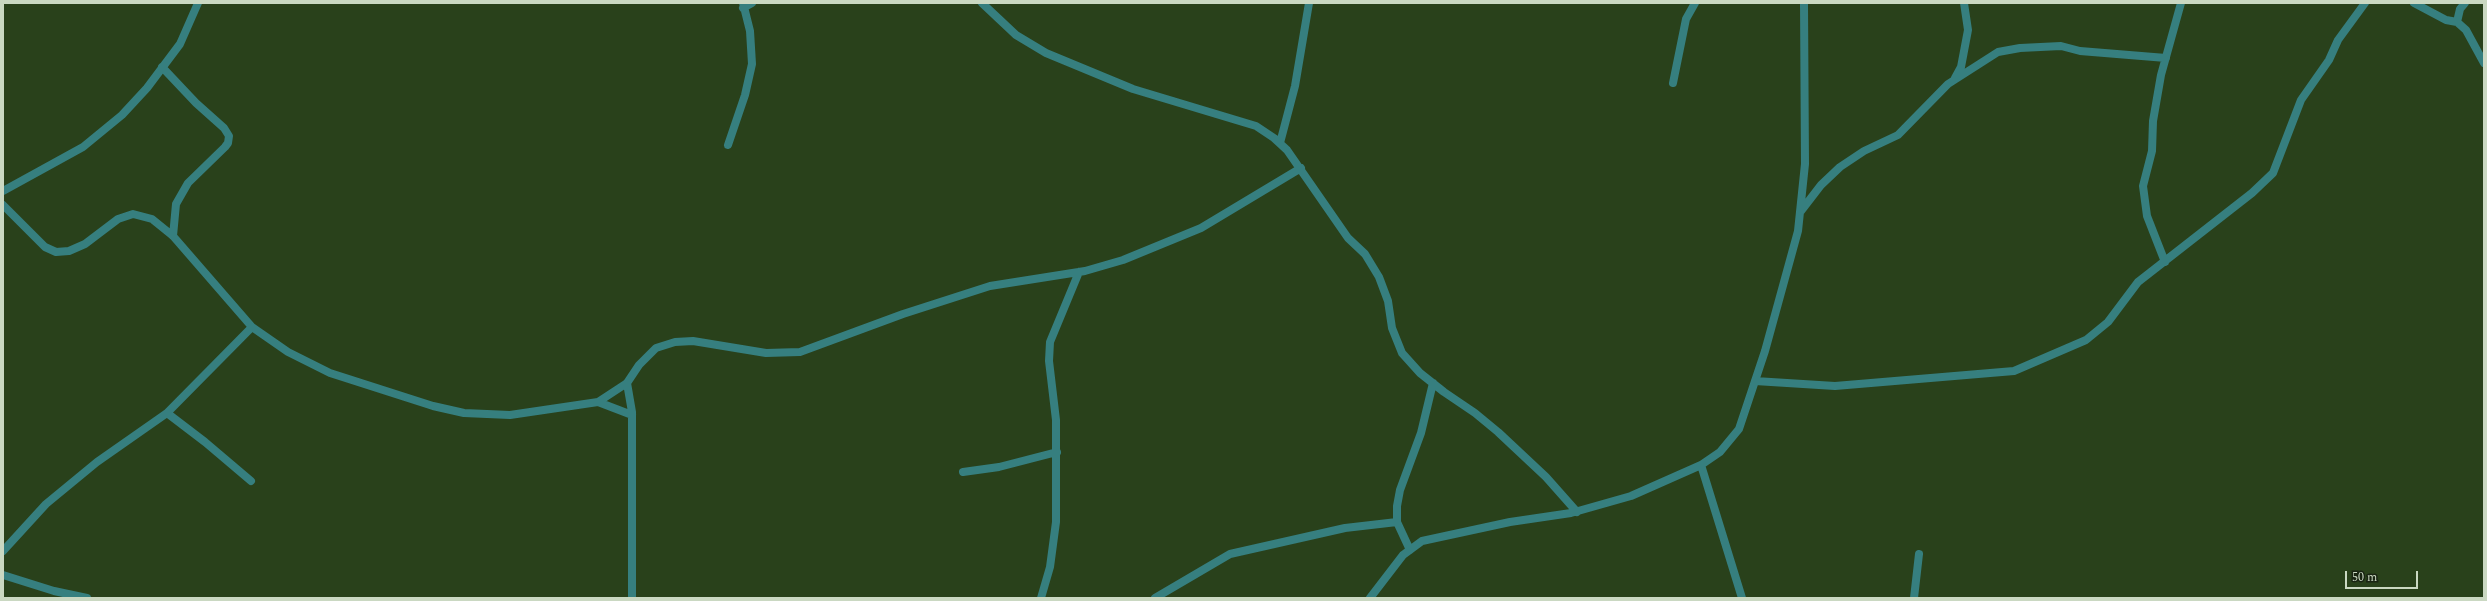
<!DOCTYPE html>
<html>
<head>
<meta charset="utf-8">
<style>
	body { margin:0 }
	#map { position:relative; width:2487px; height:601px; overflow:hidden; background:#29411b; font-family:Spectral,serif }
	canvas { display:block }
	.frame { position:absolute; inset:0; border:4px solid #cad8c2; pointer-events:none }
	.scale { position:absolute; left:2345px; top:571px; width:73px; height:18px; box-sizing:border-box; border:2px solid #cad8c2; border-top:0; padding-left:5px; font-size:12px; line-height:14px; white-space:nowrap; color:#cad8c2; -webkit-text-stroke:3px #192413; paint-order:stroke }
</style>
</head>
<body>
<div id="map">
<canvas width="2487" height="601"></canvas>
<div class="frame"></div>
<div class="scale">50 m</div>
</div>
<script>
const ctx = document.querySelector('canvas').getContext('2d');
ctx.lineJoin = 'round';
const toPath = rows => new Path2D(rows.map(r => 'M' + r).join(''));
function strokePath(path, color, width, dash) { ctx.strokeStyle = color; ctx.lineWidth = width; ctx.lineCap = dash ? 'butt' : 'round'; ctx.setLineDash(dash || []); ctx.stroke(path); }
const street = toPath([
	[982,3,1016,35,1046,53,1133,89,1256,126,1274,138,1287,150,1348,238,1365,254,1379,277,1388,301,1392,328,1402,353,1420,373,1444,392,1475,413,1498,432,1546,477,1577,512],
	[2414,3,2446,20,2457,22,2466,30,2484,63],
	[743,8,752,3],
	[2457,22,2460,9,2465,3],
	[162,67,196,103,224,128,229,136,228,143,225,147,188,183,176,204,173,236],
	[1955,78,1961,67,1968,30,1964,3],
	[1673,83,1686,19,1695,3],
	[1280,143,1295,86,1309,3],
	[728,145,745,95,752,64,750,31,743,3],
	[3,191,83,147,122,115,147,88,180,44,198,3],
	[3,205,45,247,56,252,69,251,85,244,118,219,133,214,152,219,173,236,252,327,288,352,330,373,433,406,464,413,510,415,598,402,627,383,639,365,656,348,675,342,693,341,766,353,800,352,903,314,990,286,1085,271,1123,260,1201,228,1301,168],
	[1801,211,1821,185,1840,167,1864,151,1898,135,1948,84,1998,52,2020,48,2061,46,2080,51,2166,58],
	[2165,262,2147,216,2143,186,2152,151,2153,121,2161,75,2181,3],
	[1755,381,1835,386,2014,371,2086,340,2108,322,2138,282,2252,193,2273,173,2301,100,2329,60,2338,40,2365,3],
	[627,383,632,412,632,598],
	[598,402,632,415],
	[167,413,205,442,251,481],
	[1701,465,1742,598],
	[963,472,999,467,1057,452],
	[1410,550,1397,522,1397,506,1400,490,1421,433,1433,383],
	[3,551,46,504,97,462,167,413,252,327],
	[3,575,54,591,87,598],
	[1041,598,1050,567,1056,522,1056,420,1049,361,1050,342,1079,272],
	[1155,598,1230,554,1345,528,1397,522],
	[1370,598,1403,555,1422,541,1510,522,1571,513,1631,496,1701,465,1720,452,1739,429,1765,351,1798,231,1805,164,1804,3],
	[1914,598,1919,554]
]);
strokePath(street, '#367f7f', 8);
</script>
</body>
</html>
